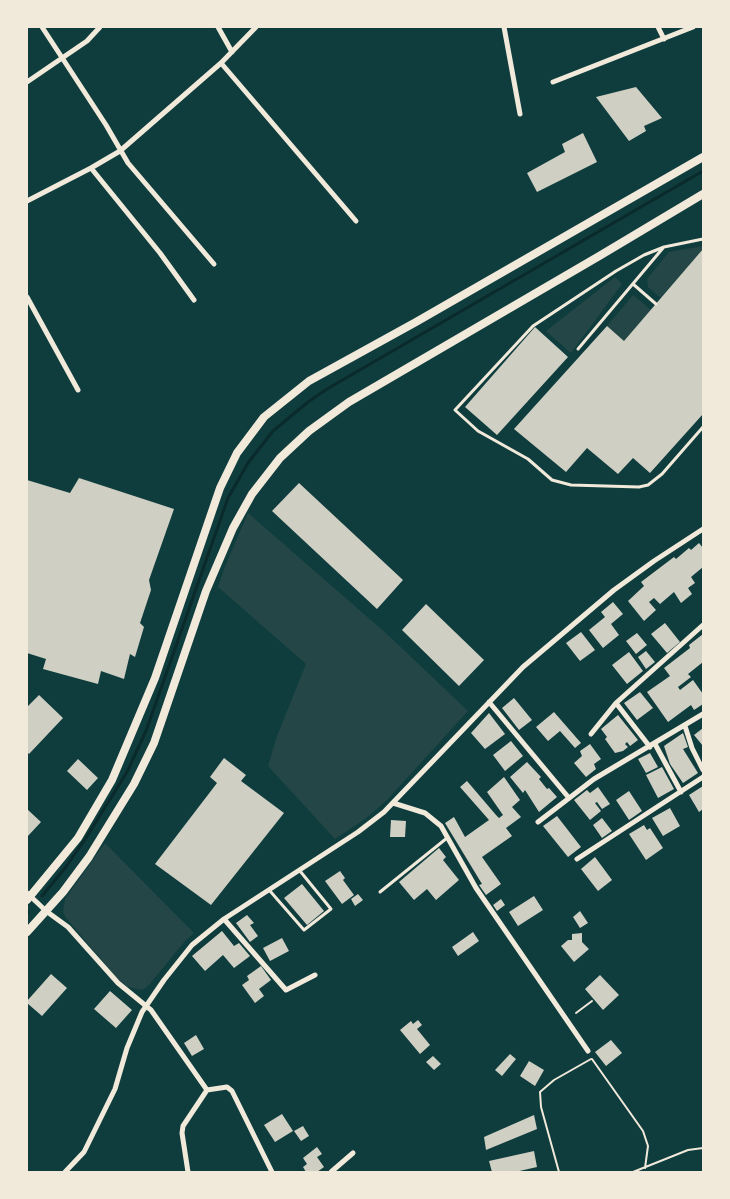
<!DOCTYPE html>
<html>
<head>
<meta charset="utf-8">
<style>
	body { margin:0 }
	#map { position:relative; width:730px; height:1199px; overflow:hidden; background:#0f3d3e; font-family:"Nunito Sans",sans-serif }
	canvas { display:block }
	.frame { position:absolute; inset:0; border:28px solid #f1e9da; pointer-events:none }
</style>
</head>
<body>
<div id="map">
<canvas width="730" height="1199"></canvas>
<div class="frame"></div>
</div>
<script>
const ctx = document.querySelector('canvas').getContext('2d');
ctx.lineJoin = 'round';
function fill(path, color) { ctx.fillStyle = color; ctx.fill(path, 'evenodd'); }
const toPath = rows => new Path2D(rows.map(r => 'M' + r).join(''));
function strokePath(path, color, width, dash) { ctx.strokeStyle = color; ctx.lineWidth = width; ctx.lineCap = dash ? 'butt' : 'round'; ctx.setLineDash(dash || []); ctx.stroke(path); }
const green = toPath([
	[703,246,703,249,661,298,648,287,647,279,669,252],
	[615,277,622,284,571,353,546,331],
	[633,295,651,310,624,341,607,326],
	[248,513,388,635,468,711,386,801,365,819,335,839,268,766,277,736,306,664,218,587,224,569],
	[105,843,194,933,185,941,148,986,142,990,128,987,117,978,66,918,63,912,65,899]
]);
const stream = toPath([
	[42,896,65,868,86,838,127,772,146,731,228,498,248,463,273,431,308,402,327,389,703,171],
	[27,913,28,912]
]);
const building = toPath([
	[636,87,662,118,644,126,646,131,629,141,596,97],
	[583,133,597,162,537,192,527,173,565,152,562,144],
	[703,249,703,414,650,473,633,458,618,474,587,448,566,472,514,429,607,326,624,341],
	[535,327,568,357,497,435,465,407],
	[79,478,174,509,149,580,151,590,140,623,144,627,135,657,130,654,124,679,101,671,98,684,43,669,46,659,27,653,27,480,70,493],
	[299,483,403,580,377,609,272,511],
	[699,543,703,548,703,567,691,577,695,583,688,588,692,594,681,603,674,592,660,604,654,598,649,602,656,610,644,621,628,601,644,586,641,582,674,557,676,559,689,548,691,550],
	[613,602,623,614,611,624,619,635,603,648,589,630,605,617,601,612],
	[426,604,484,660,459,686,402,630],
	[665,623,680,642,667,653,651,634],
	[581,632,595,650,580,661,566,643],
	[637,633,647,645,636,654,626,641],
	[703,634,703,662,688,674,691,677,678,687,680,690,693,680,703,694,703,704,694,710,691,705,668,722,647,692,670,676,664,668,690,648,689,645],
	[646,651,655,662,646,669,638,657],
	[629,652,643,671,627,684,612,665],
	[640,692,653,708,637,720,624,703],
	[39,695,63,718,29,754,27,752,27,707],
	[514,698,532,720,519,730,502,708],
	[554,712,581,743,575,748,560,731,548,741,536,727],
	[489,713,505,734,485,749,471,733],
	[618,715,638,740,630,746,627,742,625,744,628,747,623,751,615,753,605,739,607,737,601,729],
	[703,728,703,746,694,735],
	[683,733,688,747,683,749,698,773,683,783,670,764,664,746],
	[511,741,523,756,505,771,493,755],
	[590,744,601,759,594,764,596,769,586,777,574,763,582,756,580,751],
	[650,753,658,767,646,773,638,759],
	[224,758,246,775,241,781,284,813,211,905,155,864,217,783,210,777],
	[78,759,98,778,87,790,67,771],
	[527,762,541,777,539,779,547,789,549,788,557,797,539,812,525,790,523,793,510,777],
	[662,767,674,789,658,798,646,775],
	[504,777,520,800,512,807,521,817,506,828,512,836,482,857,501,884,486,895,479,885,482,884,445,823,454,817,465,837,489,820,460,787,467,781,496,815,499,818,503,815,487,792],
	[703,786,703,809,699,812,689,795],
	[598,787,610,804,602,809,597,802,595,803,601,811,590,820,574,800,587,790,590,793],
	[629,791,642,811,629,820,616,800],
	[670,808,680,826,663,836,652,818],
	[27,809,41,822,27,837],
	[557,816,581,847,568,857,543,826],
	[602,818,612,831,602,838,593,825],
	[391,820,406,821,405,837,390,837],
	[644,825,647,830,650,828,663,848,646,860,629,834],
	[439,848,446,857,443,860,459,880,436,900,427,889,414,900,399,882],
	[595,857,612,880,598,891,581,869],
	[340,871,345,878,343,880,354,895,342,904,325,881],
	[302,884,324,911,307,925,284,898],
	[358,894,363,900,355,906,351,899],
	[534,896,543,910,518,926,509,912],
	[501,899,505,905,497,911,493,905],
	[580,911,588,923,580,928,573,917],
	[247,915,254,923,250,925,258,936,250,942,236,923],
	[222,931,234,946,239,943,250,956,234,968,223,955,205,971,192,956],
	[473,932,479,941,458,956,452,947],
	[582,933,582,942,589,949,574,962,561,946,568,940,572,940,572,934],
	[282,938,289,951,270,961,263,948],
	[261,966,271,980,259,989,264,996,255,1003,242,985,249,980,247,976],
	[51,974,67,988,42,1016,27,1003,27,1001],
	[600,975,619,995,603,1010,585,989],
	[110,991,132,1010,116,1028,94,1009],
	[418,1020,422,1025,417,1029,430,1045,420,1054,400,1030,411,1021,413,1024],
	[196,1035,204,1049,192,1056,184,1043],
	[611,1040,622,1053,606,1066,595,1052],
	[510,1054,516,1059,502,1076,495,1070],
	[433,1056,441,1064,434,1070,426,1062],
	[529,1061,544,1070,535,1086,520,1076],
	[282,1114,293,1131,275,1142,264,1125],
	[534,1115,537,1129,486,1150,484,1137],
	[303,1126,309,1136,301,1141,294,1131],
	[317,1147,322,1154,317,1157,324,1167,317,1172,306,1172,303,1167,307,1164,303,1158],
	[534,1151,537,1167,515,1172,492,1172,489,1161]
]);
const path = toPath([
	[576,1013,592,1001],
	[592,1059,643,1131,648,1146,645,1168],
	[559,1172,541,1107,540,1092,554,1080,591,1059],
	[633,1172,688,1150,703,1148]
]);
const service = toPath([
	[703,239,664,247,644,255,616,271,533,326,455,410,478,431,528,459,552,480,571,485,639,487,648,485,662,474,703,427],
	[633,284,656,304],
	[578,349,663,248],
	[270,891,304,930,331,909,300,871],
	[380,892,447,838]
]);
const minor = toPath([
	[42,27,106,125,128,163,214,264],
	[218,27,232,52],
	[504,27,520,114],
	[658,27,664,39],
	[221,63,356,221],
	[27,82,87,41,100,27],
	[553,82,693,27],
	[91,168,160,253,194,300],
	[27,201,91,168,120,151,221,63,256,27],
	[27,297,78,390],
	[489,702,569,798],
	[616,703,650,747],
	[685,726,692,748,703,770],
	[591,734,616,703,703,625],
	[655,744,681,792],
	[393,803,425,813,441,826,476,888,588,1051],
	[538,822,594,779,703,714],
	[577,859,703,777],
	[27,893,46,911,68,927,118,983,151,1010,207,1090,183,1126,182,1133,188,1172],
	[224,919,286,990,315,975],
	[207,1090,227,1087,232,1091,272,1172],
	[65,1172,84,1152,115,1089,127,1048,142,1012,164,980,192,945,224,919,358,832,384,812,523,667,614,590,654,561,703,529],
	[331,1172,353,1153]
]);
const secondary = toPath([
	[27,900,78,838,112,780,155,678,220,488,237,453,264,417,309,381,416,322,703,157],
	[27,932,63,892,89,857,134,784,154,743,206,591,233,528,252,494,280,458,309,431,349,402,601,255,703,194]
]);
fill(green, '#244646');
strokePath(stream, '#0a2a2b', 3);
fill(building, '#cfcfc3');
strokePath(path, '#f1e9da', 2);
strokePath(service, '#f1e9da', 3);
strokePath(minor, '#f1e9da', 5);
strokePath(secondary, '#f1e9da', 8);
</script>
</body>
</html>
